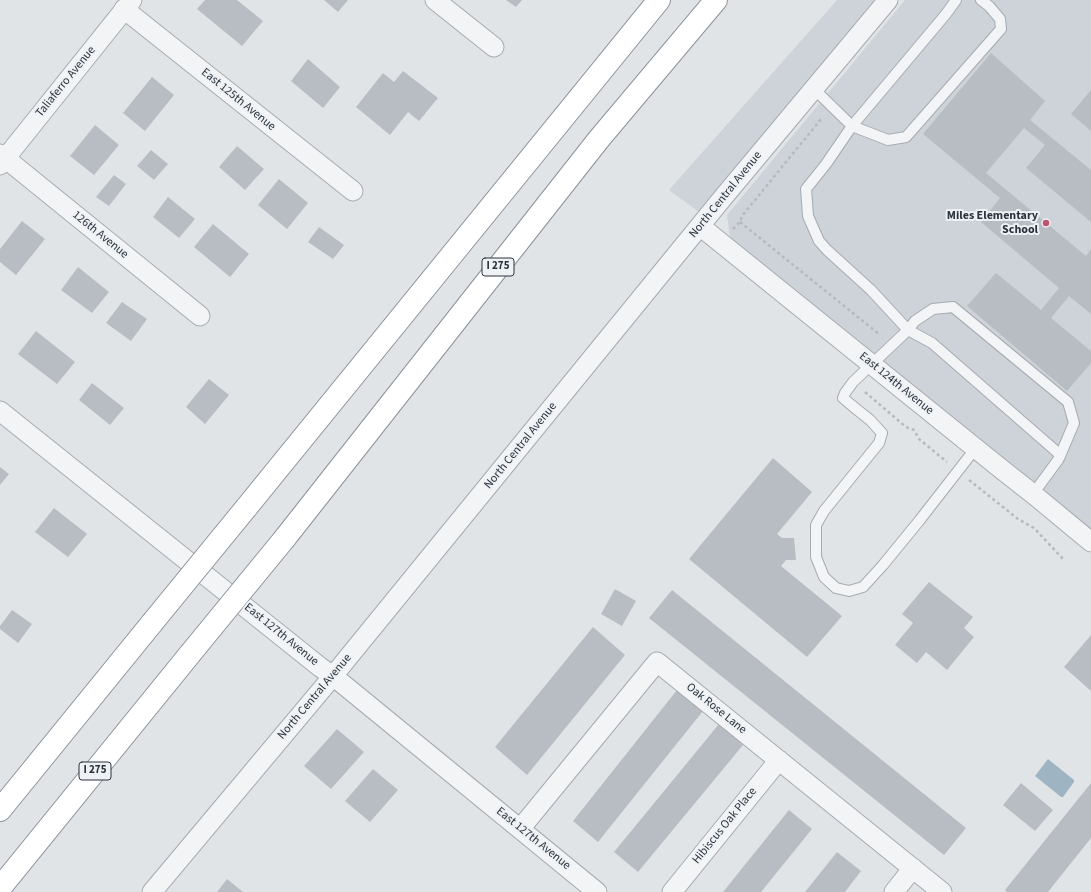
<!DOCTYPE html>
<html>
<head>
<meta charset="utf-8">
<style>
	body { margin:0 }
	canvas { display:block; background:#e0e4e7 }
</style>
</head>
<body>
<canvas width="1091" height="892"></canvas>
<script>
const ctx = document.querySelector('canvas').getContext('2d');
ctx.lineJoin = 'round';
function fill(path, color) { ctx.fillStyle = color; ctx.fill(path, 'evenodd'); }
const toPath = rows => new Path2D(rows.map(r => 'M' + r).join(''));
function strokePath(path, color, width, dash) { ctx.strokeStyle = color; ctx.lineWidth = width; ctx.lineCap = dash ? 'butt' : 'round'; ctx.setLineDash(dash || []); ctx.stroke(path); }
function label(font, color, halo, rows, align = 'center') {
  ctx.font = font + ' "Source Sans 3",sans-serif'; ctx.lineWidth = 4; ctx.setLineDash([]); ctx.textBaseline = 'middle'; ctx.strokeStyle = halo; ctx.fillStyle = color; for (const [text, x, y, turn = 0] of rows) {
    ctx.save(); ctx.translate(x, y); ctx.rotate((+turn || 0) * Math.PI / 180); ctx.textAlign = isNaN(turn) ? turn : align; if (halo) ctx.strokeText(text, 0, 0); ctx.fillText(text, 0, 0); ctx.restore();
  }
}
const built = toPath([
	[837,0,875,0,699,212,669,190],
	[905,0,1091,0,1091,531,730,238,727,215]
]);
const water = toPath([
	[1048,759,1074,780,1074,782,1063,797,1061,797,1035,776]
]);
const building = toPath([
	[205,0,237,0,263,21,242,46,197,9],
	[324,0,348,0,338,12],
	[506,0,522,0,516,7],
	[991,53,1045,101,1030,120,1091,170,1091,222,1026,168,1045,145,1024,128,986,173,1086,256,1091,249,1091,314,1069,296,1051,318,1091,351,1091,363,1067,391,967,306,996,273,1041,310,1059,288,981,222,1000,198,923,134],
	[308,59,340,87,323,108,291,81],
	[403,71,438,98,419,121,408,112,390,135,356,107,383,73,394,82],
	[152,77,174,95,145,131,123,113],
	[1091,90,1091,131,1071,114],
	[95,125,119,145,94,175,70,156],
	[237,146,264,169,245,190,219,167],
	[151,150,168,164,154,180,137,166],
	[114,175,126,184,109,206,96,197],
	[279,179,308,203,287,229,258,205],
	[168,197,195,219,179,238,153,217],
	[22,221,45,239,16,275,0,262,0,249],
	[213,224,249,254,230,277,194,247],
	[319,227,344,245,333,259,308,242],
	[78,267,109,292,92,313,61,290],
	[122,302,147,319,131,341,106,323],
	[36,331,75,362,57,384,18,354],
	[209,379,229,395,205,424,186,407],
	[92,383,124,408,110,425,79,400],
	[773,458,812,492,777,534,782,538,794,538,796,560,786,560,781,566,842,616,807,657,689,559],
	[0,467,9,474,0,485],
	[54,508,87,534,68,557,35,532],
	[929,582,973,617,964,628,974,637,947,670,926,652,917,663,895,645,913,623,902,614],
	[615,589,636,601,622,626,601,614],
	[672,590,966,828,944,855,649,618],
	[12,610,32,624,18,643,0,629,0,626],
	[593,627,625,655,527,775,495,747],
	[1091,635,1091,691,1064,667],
	[677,690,703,711,598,842,573,821],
	[719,724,743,745,638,872,614,852],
	[337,729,364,752,331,789,304,766],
	[373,769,398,790,370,822,345,801],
	[1021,783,1053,810,1035,831,1003,805],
	[1091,783,1091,838,1048,892,1007,892,1005,890],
	[789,810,812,829,761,892,723,892],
	[837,852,861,871,845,892,805,892],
	[227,879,243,892,217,892]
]);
const path = toPath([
	[740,222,880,335],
	[733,229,740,222,742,216,822,118],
	[865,392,906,427,914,430,919,439,947,462],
	[969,480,1018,519,1034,528,1064,560]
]);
const lane = toPath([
	[956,0,946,14,852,126,888,140,906,137,1001,29,1000,19,989,6,981,0],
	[814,89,852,126,826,164,806,189,808,216,819,241,827,250,871,290,908,330,915,321,933,309,953,307,1068,402,1074,423,1060,456],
	[975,449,919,521,883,565,863,587,849,591,836,588,824,577,816,557,816,525,824,511,879,443,882,433,870,420,855,408,843,398,845,393,853,382,908,330,932,343,1057,452,1060,456,1058,460,1033,494]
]);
const street = toPath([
	[435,0,494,47],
	[124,9,353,191],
	[0,154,200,316],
	[0,165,132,0],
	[700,226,1000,468,1033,494,1091,542],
	[0,411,320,667,333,676,597,892],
	[520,829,657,662,942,892],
	[152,892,333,676,721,200,888,0],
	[672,892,779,760],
	[894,892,913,868]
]);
const highway = toPath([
	[246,508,659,0],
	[285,538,599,139,716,0],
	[0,810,152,623],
	[0,888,190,654]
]);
const highwayBridge = toPath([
	[152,623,246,508],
	[190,654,285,538]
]);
const markers = [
	[1046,223,4,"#bf526e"]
];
const shields = [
	[498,267,32],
	[95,771,32]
];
const shieldNames = [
	["I 275",498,267],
	["I 275",95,771]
];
const streetNames = [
	["Taliaferro Avenue",66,82,-51],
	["East 125th Avenue",238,100,39],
	["North Central Avenue",726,195,-51],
	["126th Avenue",100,235,39],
	["East 124th Avenue",896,384,39],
	["North Central Avenue",521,446,-51],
	["East 127th Avenue",281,635,39],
	["North Central Avenue",315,697,-50],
	["Oak Rose Lane",716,709,39],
	["Hibiscus Oak Place",725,826,-51],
	["East 127th Avenue",533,839,39]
];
const poiNames = [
	["Miles Elementary",1038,216],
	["School",1038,230]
];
fill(built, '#ced3d9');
fill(water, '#9fb4c3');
fill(building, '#b8bdc3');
strokePath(lane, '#a6abb1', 12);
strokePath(street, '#a6abb1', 21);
strokePath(highway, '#89939c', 24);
strokePath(path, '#b6babe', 2.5, [3, 3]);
strokePath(lane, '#f2f4f6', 10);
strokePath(street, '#f2f4f6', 19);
strokePath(highway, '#fff', 22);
strokePath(highwayBridge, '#89939c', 24, []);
strokePath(highwayBridge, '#fff', 22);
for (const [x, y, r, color] of markers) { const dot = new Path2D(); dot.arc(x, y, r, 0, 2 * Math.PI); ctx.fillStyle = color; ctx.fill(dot); strokePath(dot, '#eff2f5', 1.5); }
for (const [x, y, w] of shields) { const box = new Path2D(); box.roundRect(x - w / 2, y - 9, w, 18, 3); ctx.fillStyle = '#eff2f5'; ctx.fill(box); strokePath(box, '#2a333d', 1); }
label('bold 11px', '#2a333d', null, shieldNames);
label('12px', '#2a333d', '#eff2f5', streetNames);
label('bold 12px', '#2a333d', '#eff2f5', poiNames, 'right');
</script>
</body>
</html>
